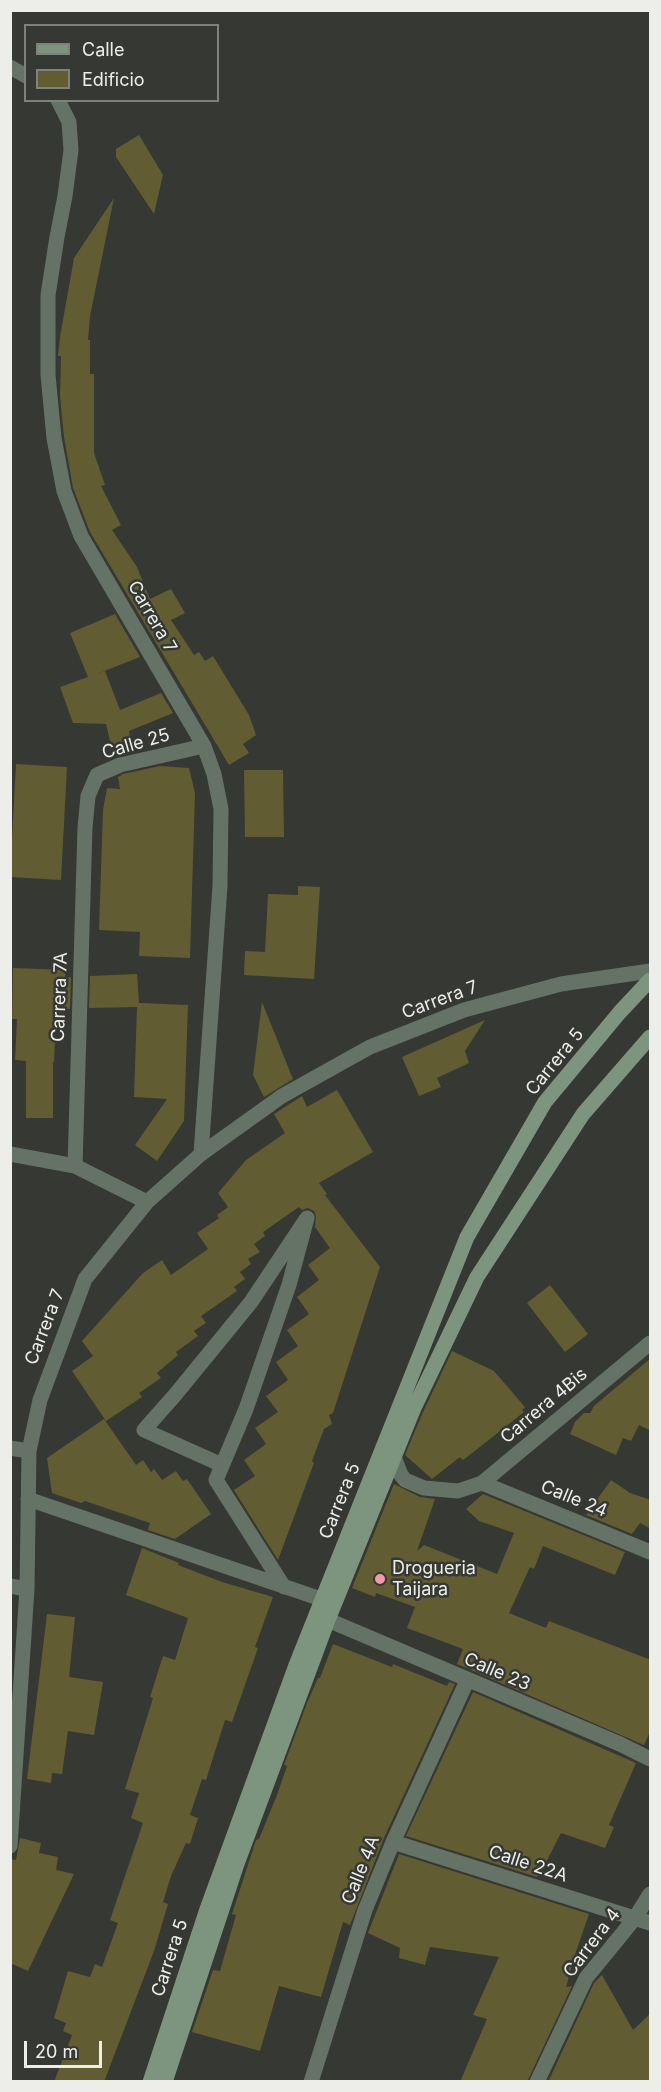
<!DOCTYPE html>
<html>
<head>
<meta charset="utf-8">
<style>
	body { margin:0 }
	#map { position:relative; width:661px; height:2092px; overflow:hidden; background:#363833; font-family:Inter,sans-serif }
	canvas { display:block }
	.frame { position:absolute; inset:0; border:12px solid #edeeea; pointer-events:none }
	.legend { position:absolute; left:24px; top:24px; width:195px; height:78px; box-sizing:border-box; background:#363833; border:2px solid #7f817c; margin:0; padding:8px 10px; list-style:none; font-size:18px; color:#edeeea }
	.legend li { display:flex; align-items:center; gap:12px; height:30px }
	.legend b { width:30px; border:2px solid #7f817c }
	.scale { position:absolute; left:24px; top:2041px; width:78px; height:27px; box-sizing:border-box; border:3px solid #edeeea; border-top:0; padding-left:8px; font-size:18px; line-height:21px; white-space:nowrap; color:#edeeea; -webkit-text-stroke:4px #363833; paint-order:stroke }
</style>
</head>
<body>
<div id="map">
<canvas width="661" height="2092"></canvas>
<div class="frame"></div>
<ul class="legend">
<li><b style="height:8px;background:#7d957f"></b>Calle</li>
<li><b style="height:16px;background:#625c32"></b>Edificio</li>
</ul>
<div class="scale">20 m</div>
</div>
<script>
const ctx = document.querySelector('canvas').getContext('2d');
ctx.lineJoin = 'round';
function fill(path, color) { ctx.fillStyle = color; ctx.fill(path, 'evenodd'); }
const toPath = rows => new Path2D(rows.map(r => 'M' + r).join(''));
function strokePath(path, color, width, dash) { ctx.strokeStyle = color; ctx.lineWidth = width; ctx.lineCap = dash ? 'butt' : 'round'; ctx.setLineDash(dash || []); ctx.stroke(path); }
function label(font, color, halo, rows, align = 'center') {
  ctx.font = font + ' Inter,sans-serif'; ctx.lineWidth = 5; ctx.setLineDash([]); ctx.textBaseline = 'middle'; ctx.strokeStyle = halo; ctx.fillStyle = color; for (const [text, x, y, turn = 0] of rows) {
    ctx.save(); ctx.translate(x, y); ctx.rotate((+turn || 0) * Math.PI / 180); ctx.textAlign = isNaN(turn) ? turn : align; if (halo) ctx.strokeText(text, 0, 0); ctx.fillText(text, 0, 0); ctx.restore();
  }
}
const building = toPath([
	[139,135,163,175,154,214,116,157,116,149],
	[114,198,90,316,88,340,90,340,90,374,94,374,94,453,105,485,101,486,121,525,112,530,137,567,150,599,171,589,185,613,171,620,194,655,199,652,205,661,213,656,249,715,256,735,243,744,249,753,229,765,90,532,73,488,64,437,60,396,61,356,58,356,60,337,74,258],
	[115,614,140,657,89,677,105,671,120,710,161,693,173,713,129,731,133,752,114,757,106,724,73,723,60,687,88,677,70,633],
	[16,764,67,767,61,880,10,877],
	[160,766,189,768,195,793,190,958,139,956,140,932,99,930,103,810,107,788,120,789,118,777,123,774],
	[244,770,283,770,284,837,245,837],
	[298,886,320,887,314,979,244,975,245,951,265,952,268,894,298,895],
	[13,968,66,970,65,978,71,977,70,1009,64,1009,64,1021,56,1021,54,1062,53,1062,53,1118,26,1118,26,1061,15,1060,17,1019,12,1019],
	[137,974,139,1003,188,1005,184,1121,157,1161,135,1145,167,1099,134,1097,137,1007,89,1008,90,976],
	[262,1002,293,1079,264,1097,253,1075],
	[485,1020,465,1051,469,1063,437,1078,441,1087,419,1096,402,1057],
	[337,1090,373,1152,319,1183,327,1194,325,1195,380,1267,333,1413,329,1415,332,1424,324,1429,312,1461,314,1463,278,1560,234,1490,255,1476,244,1460,266,1444,255,1428,278,1412,266,1396,288,1380,276,1362,298,1346,287,1330,309,1314,297,1297,319,1280,308,1265,330,1248,315,1227,316,1216,314,1211,308,1208,302,1210,299,1207,263,1232,265,1236,254,1244,260,1252,248,1259,251,1264,240,1272,245,1279,234,1287,237,1291,201,1316,206,1323,194,1331,198,1336,176,1352,178,1355,157,1373,161,1378,139,1393,142,1397,106,1421,72,1371,93,1356,82,1341,143,1273,162,1260,171,1275,208,1249,197,1233,219,1218,217,1215,228,1207,218,1193,246,1160,285,1133,274,1114,302,1096,307,1107],
	[550,1285,588,1334,565,1352,527,1303],
	[452,1351,494,1371,525,1407,522,1410,524,1412,476,1450,463,1460,460,1457,432,1479,405,1455,423,1412],
	[651,1358,651,1431,639,1425,631,1441,623,1438,616,1455,570,1434,575,1422,584,1413,590,1413,594,1406],
	[104,1419,136,1465,143,1460,151,1472,154,1469,162,1480,176,1471,183,1481,187,1479,211,1514,175,1539,148,1530,150,1523,85,1501,81,1503,52,1493,47,1458],
	[611,1480,630,1493,651,1500,651,1529,640,1523,632,1534,586,1515],
	[394,1484,420,1497,435,1499,417,1551,424,1545,497,1574,514,1533,479,1521,466,1509,483,1494,625,1552,615,1575,543,1546,534,1569,530,1567,509,1613,546,1628,549,1621,651,1660,651,1730,644,1745,457,1664,463,1649,407,1628,415,1607,376,1593,375,1597,352,1588],
	[142,1548,179,1563,178,1565,222,1582,273,1597,255,1647,258,1648,232,1722,225,1720,206,1780,202,1779,190,1815,198,1818,190,1844,186,1843,171,1876,163,1902,168,1904,154,1951,104,2082,54,2082,72,2035,63,2031,66,2023,54,2018,68,1971,90,1977,95,1964,102,1967,118,1923,110,1920,143,1823,131,1818,139,1793,125,1789,153,1698,150,1697,163,1656,175,1660,188,1618,126,1595],
	[47,1614,75,1617,69,1677,103,1682,94,1735,68,1731,62,1774,52,1773,51,1783,27,1779],
	[333,1644,392,1667,393,1664,447,1686,449,1682,455,1684,384,1838,350,1925,343,1922,321,1997,279,1986,260,2051,192,2032,213,1970,220,1971,236,1915,232,1914,256,1840,259,1839,277,1795,287,1766,284,1765,307,1703,318,1678,320,1678],
	[473,1692,636,1763,609,1825,614,1827,605,1848,561,1833,542,1870,537,1877,406,1836],
	[20,1838,41,1843,39,1853,58,1857,56,1870,74,1874,28,1971,10,1963,10,1859,16,1860],
	[399,1854,589,1914,572,1963,573,1963,566,1987,572,1986,527,2082,460,2082,487,2019,473,2015,499,1957,430,1947,425,1965,399,1958,400,1948,368,1933],
	[602,1975,633,2030,651,2013,651,2082,548,2082,594,1983]
]);
const street = toPath([
	[10,67,26,76],
	[58,100,69,122,71,150,65,196,57,237,48,295,48,375,54,438,64,491,81,536,204,746,214,774,221,809,220,886,201,1154],
	[10,1154,75,1166,147,1202],
	[75,1166,85,828,88,796,97,775,120,765,204,746],
	[10,1448,29,1451],
	[394,1457,401,1475,405,1480,424,1488,458,1491,482,1483,650,1343],
	[222,1465,144,1430,175,1395,251,1302,307,1218,289,1285,246,1409,216,1480,284,1587],
	[482,1483,650,1552],
	[28,1499,321,1599],
	[10,1586,27,1589],
	[328,1620,620,1744,650,1759],
	[393,1842,650,1923],
	[10,1846,27,1589,29,1451,40,1400,85,1279,147,1202,201,1154,282,1096,370,1047,464,1010,561,984,650,971],
	[311,2082,365,1910,393,1842,467,1681],
	[537,2082,586,1978,635,1918,650,1894]
]);
const secondary = toPath([
	[150,2082,207,1909,296,1665,467,1237,545,1102,620,1012,650,980],
	[165,2082,237,1864,328,1620,414,1408,477,1277,583,1114,650,1037]
]);
const markers = [
	[380,1579,6,"#f29aac"]
];
const streetNames = [
	["Carrera 7",152,617,60],
	["Calle 25",136,744,-16],
	["Carrera 7A",60,997,-88],
	["Carrera 7",440,1000,-20],
	["Carrera 5",555,1062,-51],
	["Carrera 7",45,1327,-69],
	["Carrera 4Bis",544,1406,-40],
	["Calle 24",574,1499,22],
	["Carrera 5",340,1501,-68],
	["Calle 23",497,1672,23],
	["Calle 22A",528,1864,18],
	["Calle 4A",361,1870,-68],
	["Carrera 4",592,1943,-53],
	["Carrera 5",170,1958,-72]
];
const poiNames = [
	["Drogueria",392,1569],
	["Taijara",392,1590]
];
fill(building, '#625c32');
strokePath(street, '#657366', 15);
strokePath(secondary, '#7d957f', 15);
for (const [x, y, r, color] of markers) { const dot = new Path2D(); dot.arc(x, y, r, 0, 2 * Math.PI); ctx.fillStyle = color; ctx.fill(dot); strokePath(dot, '#363833', 2); }
label('18px', '#edeeea', '#363833', streetNames);
label('18px', '#edeeea', '#363833', poiNames, 'left');
</script>
</body>
</html>
